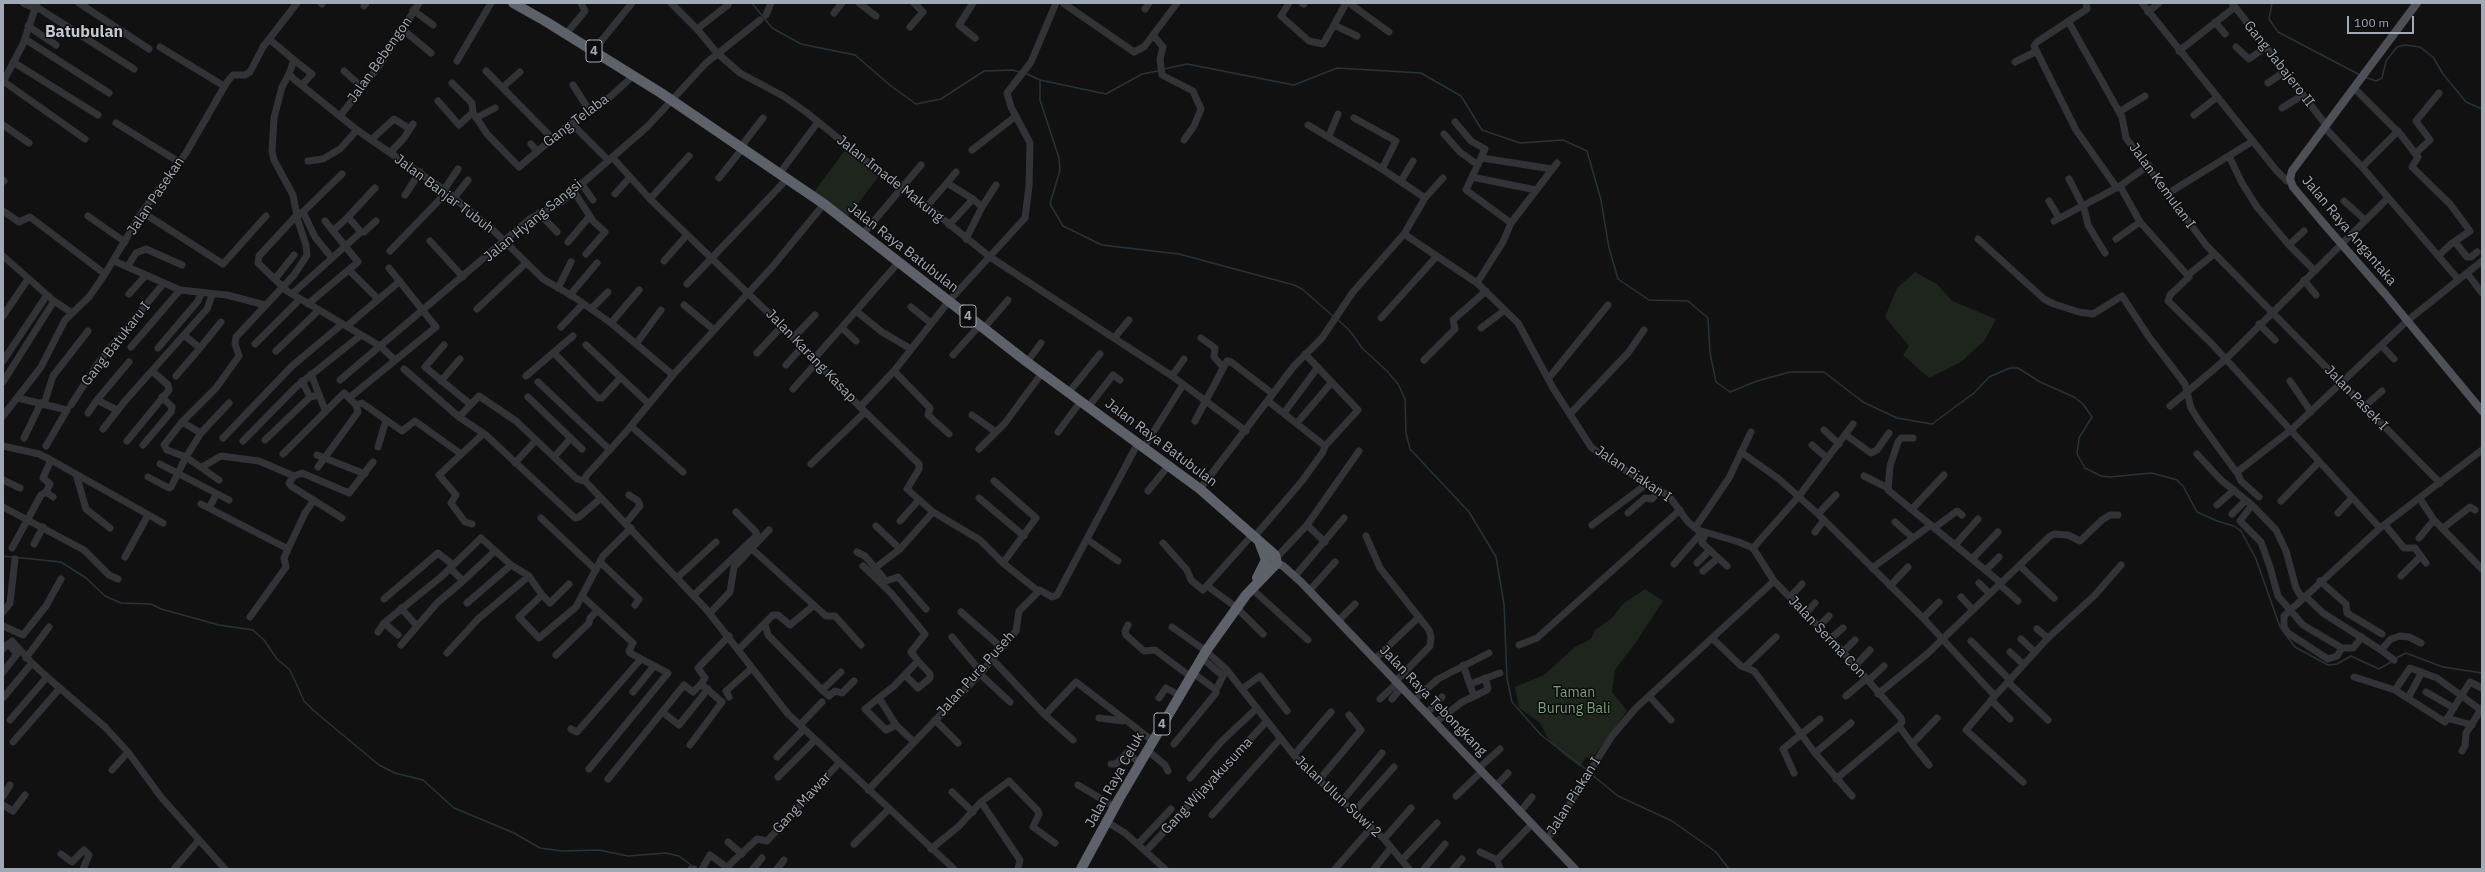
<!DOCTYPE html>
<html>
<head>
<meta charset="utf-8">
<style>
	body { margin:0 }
	#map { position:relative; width:2485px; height:872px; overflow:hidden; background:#111112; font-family:"IBM Plex Sans",sans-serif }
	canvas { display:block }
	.frame { position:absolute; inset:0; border:4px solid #a1a9b4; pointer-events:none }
	.scale { position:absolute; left:2347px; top:16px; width:67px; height:18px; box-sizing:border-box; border:2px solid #a1a9b4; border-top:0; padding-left:5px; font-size:12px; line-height:14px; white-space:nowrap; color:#a1a9b4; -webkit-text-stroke:3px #0c0c0d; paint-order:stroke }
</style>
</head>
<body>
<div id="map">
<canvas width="2485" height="872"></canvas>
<div class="frame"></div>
<div class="scale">100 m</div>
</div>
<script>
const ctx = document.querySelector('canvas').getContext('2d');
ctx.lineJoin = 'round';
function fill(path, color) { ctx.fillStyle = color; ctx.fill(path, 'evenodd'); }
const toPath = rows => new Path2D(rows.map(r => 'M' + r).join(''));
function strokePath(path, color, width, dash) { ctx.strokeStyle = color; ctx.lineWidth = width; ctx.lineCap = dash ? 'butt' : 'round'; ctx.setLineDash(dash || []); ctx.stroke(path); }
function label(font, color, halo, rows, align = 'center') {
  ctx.font = font + ' "IBM Plex Sans",sans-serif'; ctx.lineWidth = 3; ctx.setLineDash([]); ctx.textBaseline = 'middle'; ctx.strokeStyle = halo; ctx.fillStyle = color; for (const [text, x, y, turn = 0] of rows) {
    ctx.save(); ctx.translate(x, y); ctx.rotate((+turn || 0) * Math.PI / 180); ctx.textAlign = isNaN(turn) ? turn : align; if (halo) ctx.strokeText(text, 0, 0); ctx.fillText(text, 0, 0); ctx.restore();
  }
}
const green = toPath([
	[845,150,879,176,848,217,814,192],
	[1915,272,1937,284,1952,301,1996,319,1985,340,1961,362,1929,378,1903,355,1909,346,1885,317,1897,288],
	[1645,589,1663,601,1636,642,1615,670,1612,692,1627,711,1591,760,1586,757,1580,767,1563,754,1549,740,1540,723,1519,708,1515,687,1544,675,1575,647,1591,639,1595,630,1611,619,1624,603]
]);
const stream = toPath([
	[752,3,772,28,801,44,855,55,891,86,916,104,941,99,984,71,1013,70,1019,72],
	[2272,3,2269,19,2278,32,2360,75],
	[1164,69,1187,64,1294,85,1337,68,1421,73,1461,96,1482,130,1520,143,1563,140,1587,151,1601,200,1609,248,1618,279,1649,300,1688,301,1708,318,1710,353,1716,382,1730,392,1757,381,1790,372,1824,372,1863,402,1897,418,1932,424,1974,393,1989,377,2010,368,2018,368,2040,382,2074,397,2083,404,2092,417,2079,438,2077,454,2085,468,2101,476,2109,477,2152,473,2177,480,2183,486,2197,512,2217,521,2234,526,2241,531,2256,559,2280,627,2295,647,2328,665,2337,664,2351,656,2379,669,2391,662],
	[1025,73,1040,80,1106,94,1142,74,1158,71],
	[2365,77,2376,81,2382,78,2386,61,2397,47,2405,45,2420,47,2433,57,2443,74,2466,102,2482,109],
	[1040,81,1040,100,1059,158,1060,170,1050,204,1063,226,1102,245,1179,254,1294,285,1302,289,1334,317],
	[1337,319,1350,331,1362,348,1387,371,1398,384,1405,399,1406,433,1410,449,1469,512,1496,557,1504,604,1507,678,1512,702,1541,735,1587,770],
	[3,556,61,562,86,578,105,596,121,603,151,604,161,609,219,625,253,630,264,640,277,659,290,670,304,701,313,710,379,765,395,773,423,780,454,808,514,833,540,848,562,851,599,850,628,856,666,853,679,856,691,865],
	[3,632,3,634],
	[2396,658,2406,653,2443,667,2482,673],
	[1591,774,1618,796,1672,821,1716,852,1729,869]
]);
const minor = toPath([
	[23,3,34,8],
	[79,3,149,49],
	[321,3,322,4],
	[671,3,697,29,717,53,740,73,783,96,806,112,887,178,927,206,990,257,1172,376,1246,431],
	[859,3,876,16],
	[973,3,959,25,975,38],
	[1063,3,1134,52,1144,47,1177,3],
	[1289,3,1281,16,1309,41,1323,44,1334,25],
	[1302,3,1304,4],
	[1346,3,1334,25,1357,36],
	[1349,3,1389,32],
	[2086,3,2087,9,2037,42,2034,46,2076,130,2117,188],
	[2142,3,2276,170,2287,181,2291,181],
	[2232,3,2326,125],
	[35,6,134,69],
	[364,6,366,3],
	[1145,9,1149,3],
	[413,10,433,25],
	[2148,12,2159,3],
	[834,13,842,3],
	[766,15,771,3],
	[2068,21,2122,117,2126,138,2206,245,2440,483],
	[2215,22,2225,34],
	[28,26,56,45],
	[910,27,923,12,914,3],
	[401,28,431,53],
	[697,29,728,5],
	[566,34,585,11,581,3],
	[1153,35,1163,47,1160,59,1162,75,1193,91,1201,109,1194,126,1184,140],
	[25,39,109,93],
	[269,39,294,60,289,74,295,80,357,130,447,192,495,232,543,279,574,297,611,323,673,375],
	[160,47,224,86],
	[2236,47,2249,59,2266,47],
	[593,51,632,3],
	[2179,51,2235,7],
	[294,60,312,74,302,85],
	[457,61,491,3],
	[13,62,98,115],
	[2015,62,2037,51],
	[344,71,363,88],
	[486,71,552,138],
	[3,81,85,139],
	[3,82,23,44,37,3],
	[452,83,472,103,473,113],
	[2268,83,2284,72],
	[573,85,589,110],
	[503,87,520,72],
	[2354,88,2401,135,2418,157,2412,167,2450,204,2470,231,2451,244,2438,256],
	[438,101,459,125,471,114,474,114,487,134,519,167,571,123,610,97,633,76],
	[2282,108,2303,95],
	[2119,112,2145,96],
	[2194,115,2216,98],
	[340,116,379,66,419,3],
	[476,118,495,108],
	[1354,118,1396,141,1382,169],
	[1455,122,1471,141,1485,149,1466,190,1511,223],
	[116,123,179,162],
	[571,123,608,160],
	[3,125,29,143],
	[1308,125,1382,169,1425,198],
	[2325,128,2362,167,2458,279],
	[1444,134,1460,152,1478,165],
	[1329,136,1338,114],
	[371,140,394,119,410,129],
	[531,144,537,151],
	[740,148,763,118],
	[972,150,1016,116],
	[390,153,404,138,413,124],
	[2416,153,2430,140,2416,121,2439,93],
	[2229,156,2242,183,2257,207,2289,245,2315,271],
	[612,157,650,199,782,326,860,407,894,371,949,301,1025,218,1029,186,1030,143,1011,107,1007,93,1031,62,1056,3],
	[1482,158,1552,169],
	[308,161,323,159,340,149,357,130],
	[2149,165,2120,186,2140,222,2189,277,2170,295,2168,301,2212,344,2380,528],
	[2362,167,2398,131],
	[342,174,303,212,297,215,259,256,258,263,287,291,380,346,395,360],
	[779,174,818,122],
	[1472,177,1536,190],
	[719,178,742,149],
	[2069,179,2084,208,2088,225,2105,253],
	[3,180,4,181],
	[1401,181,1413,161],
	[581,183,593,200],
	[947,183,956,172],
	[444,190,458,169],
	[573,190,593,221,605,232,586,254],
	[615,194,630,177],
	[2167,194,2253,141],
	[405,195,420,172],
	[454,198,468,180],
	[650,199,689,156],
	[2049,201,2059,218],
	[2344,201,2365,220],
	[824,204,773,266,673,375,625,433,586,476,585,481,706,609,788,714,954,869],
	[927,206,947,183,973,199,982,207,966,239],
	[982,207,996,185],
	[3,211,19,222,30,217,105,274],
	[142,212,223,264,266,216],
	[303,212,315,237,332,258],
	[539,213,557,232],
	[88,216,125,242],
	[2054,221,2120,186],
	[949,225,973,199],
	[333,231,348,217],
	[361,232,364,232,376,221],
	[863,234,921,165],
	[1404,234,1477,283,1518,323,1553,388,1591,447,1605,458,1669,496,1688,522,1698,530,1739,542,1753,548,1774,581,1843,652,1901,718,1902,722,1899,726,1836,779],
	[1978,239,2044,299,2054,304,2079,312,2093,314,2122,296,2149,337,2185,384,2187,392,2226,359,2388,198],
	[2116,239,2140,222],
	[430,241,463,277],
	[568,242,589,217],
	[2455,242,2467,257,2471,257,2477,252],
	[2289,245,2304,231],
	[390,251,447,192],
	[3,256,54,301,72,313],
	[114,261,180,290,227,295,265,305],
	[664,261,687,235],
	[128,266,136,253,146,249,182,265],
	[349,270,378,299],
	[2467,273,2482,293],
	[2188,275,2214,254],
	[275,279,294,255],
	[2304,280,2316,295],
	[1477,283,1503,242,1511,223,1557,163],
	[687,284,787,179],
	[558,288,571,262],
	[129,294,146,275],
	[292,294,361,232,348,217,375,188],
	[570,295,597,263],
	[308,304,358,262,325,221],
	[684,305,714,330],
	[911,307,931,323],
	[477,309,526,263],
	[591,309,608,292],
	[856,311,882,332,911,349],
	[3,316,28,279],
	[1381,318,1437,256],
	[611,323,639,290],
	[2259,324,2275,340],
	[347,326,400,281],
	[561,327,583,304],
	[842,328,856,341],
	[984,328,1008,300],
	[1481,328,1505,310],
	[185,336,200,348,221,322],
	[1115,337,1129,320],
	[793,338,815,315],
	[1201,338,1215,348,1214,357,1223,367],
	[255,344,300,299],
	[636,344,661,310],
	[444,345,425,367,470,404],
	[586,345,649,404],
	[2382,346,2394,359],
	[131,347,180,290],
	[158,348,198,301,201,294],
	[276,351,319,310],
	[554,353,598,398,602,398,620,378],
	[757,353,782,326],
	[953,355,980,325],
	[814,359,898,263],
	[1424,360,1455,329,1453,320,1486,291],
	[3,361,47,295],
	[1027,362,1041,343],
	[786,365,802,347],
	[404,369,459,417,486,435,575,518,579,517,601,498],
	[894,371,930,408,928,415,949,434],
	[311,374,325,410],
	[176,376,200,348],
	[526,376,573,336],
	[1172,376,1184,359],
	[1548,379,1608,305],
	[340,380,531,218,561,202,648,126,706,63,760,20],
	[302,381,310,397],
	[441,381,460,359],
	[2290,381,2311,412],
	[3,382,54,301],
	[538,382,610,450],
	[793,389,817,362],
	[1069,392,1100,354],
	[2187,392,2191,408,2199,421,2237,473],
	[528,397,582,449],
	[18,398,67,410,46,446],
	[349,398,436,327,389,268],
	[1268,401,1325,446],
	[44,404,53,376,88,331],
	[71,405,98,363,163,284],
	[1089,406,1113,375,1120,380],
	[2170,406,2187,392],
	[860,407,919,464,919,469,907,489,933,512,980,540,1003,563,1038,591],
	[2364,407,2382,391],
	[117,410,97,400,129,362],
	[88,413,97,400],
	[1284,413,1318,367],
	[1570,414,1628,353,1644,330],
	[972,415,996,432],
	[3,416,41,367,65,320,89,297,105,274,142,212,186,153,227,82,233,75,245,75,250,72,263,47,297,3],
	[459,417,479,396,516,421,577,479,585,481],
	[1195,421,1227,361,1231,362,1273,394],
	[1297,423,1332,382],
	[631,426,683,472],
	[103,429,125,401,207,309,212,295],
	[1824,430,1839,444],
	[1058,432,1081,401],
	[201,433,229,403],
	[1846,435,1871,453,1877,450,1889,433],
	[24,438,41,403],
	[223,438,292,366,342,324],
	[1913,438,1901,438,1898,442,1890,466,1888,490,2001,583],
	[265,440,310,397,319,395],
	[127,441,169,390,168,385,152,371],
	[243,441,296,387,361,335],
	[143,445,171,412,172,407,162,397],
	[1812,445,1827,458],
	[3,446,39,454,51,460,163,523],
	[378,447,386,420],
	[1144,447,1183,385],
	[979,449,1005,423,1042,373],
	[1741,452,1779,479,1818,514,1923,618,1995,696,2048,638,2095,595,2121,565],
	[283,454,344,393,356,405,362,403,402,431,415,421,461,454],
	[2197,454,2221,480,2252,505,2276,530,2286,551,2296,588,2302,598],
	[317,455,365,474],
	[554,457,571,438],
	[51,460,43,478,50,484,46,492,53,497],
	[515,463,536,440],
	[160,464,229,500],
	[811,464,864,413],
	[202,467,221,456,259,461,294,476],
	[318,467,358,412,356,405],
	[76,474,86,509,110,528],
	[1864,476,1888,488],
	[148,477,169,488,171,487,186,457,167,450,164,445,182,422],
	[3,480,20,488],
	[219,480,186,457,201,433,182,422,216,388,239,356,235,344,236,337,294,275,307,255,306,245,298,221,293,195,274,160,272,152,274,118,282,87,289,74],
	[994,481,1036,518,1003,563],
	[1200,489,1294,366,1322,338,1353,292,1404,234,1425,198,1443,178],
	[1148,491,1169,465],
	[2259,497,2241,481,2237,472,2291,430,2407,321,2482,261],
	[979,498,1024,536],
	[2420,499,2434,520,2482,569],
	[2281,501,2319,462],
	[201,504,288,549,305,513,314,500],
	[2217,505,2234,490],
	[2252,505,2240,521,2261,542,2270,567,2278,596,2303,625,2342,648,2353,648,2362,637],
	[3,507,84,550,109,575,118,579],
	[209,508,216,495],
	[1912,509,1944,475],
	[1628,513,1645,498,1652,499,1660,490],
	[2338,513,2352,498],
	[1818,514,1836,495],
	[2232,514,2246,500],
	[342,518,291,486,289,483,294,476,302,473,349,493,373,462],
	[541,518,596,570],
	[900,521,918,501],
	[1895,522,1913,538],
	[626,523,640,506,638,501,629,495],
	[472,524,465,522,451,503,456,495,439,475,483,434],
	[1307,525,1325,542],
	[1592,525,1648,483],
	[2385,525,2404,548,2415,548,2426,563],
	[876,526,900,549],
	[1695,528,1729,478,1751,432],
	[1934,528,1957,511,1962,515],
	[2443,528,2470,507,2475,510],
	[1815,532,1824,520],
	[1705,533,1702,543,1727,566],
	[1255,536,1302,481,1323,452,1325,446,1358,410,1305,354],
	[1366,536,1380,568,1429,630,1431,637,1430,646,1396,681],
	[2419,538,2434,520],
	[1088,540,1118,561],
	[1163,543,1187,570,1191,580,1203,590,1253,534],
	[34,544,43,527],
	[1955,545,1978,519],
	[12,548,41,495,46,492],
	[1753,548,1799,496,1853,424],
	[752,549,826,616,835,616,861,645],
	[857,552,865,556,886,581,898,577,926,609],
	[125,557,148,515],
	[1276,558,1307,525,1359,451],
	[1972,559,1998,532],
	[600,562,639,599,635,605],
	[1697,563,1710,550],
	[1674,564,1702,532],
	[863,566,891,593,925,634,911,652,918,661,894,686,865,709,886,730,896,725],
	[2020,566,2054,598],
	[875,568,900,549,933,512],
	[1872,568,1931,525],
	[1986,570,1999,557],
	[1703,571,1718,558],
	[1295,576,1344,518],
	[2401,576,2421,556],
	[678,577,716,542],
	[463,581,495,551],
	[2320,581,2346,604,2347,613,2382,634],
	[1979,583,1989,593],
	[1999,584,2018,601],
	[1207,586,1236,607,1263,634],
	[1890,586,1908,567],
	[1251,588,1308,640],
	[1309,591,1335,562],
	[542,595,519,617,539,638,576,607,603,556,631,528],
	[694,595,757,535,756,532,736,512],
	[2305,596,2323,613,2381,650,2391,639,2400,636,2409,637,2421,643],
	[583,597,633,643,629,651,630,653,668,673,589,769],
	[1790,597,1802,584],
	[1961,597,1973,610],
	[384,599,438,553,453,565],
	[467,603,511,565],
	[401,608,417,626],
	[3,612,10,603,15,559],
	[961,612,1002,648],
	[710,613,730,592,734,567,769,530],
	[1805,614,1815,603],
	[250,617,286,567,284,558,288,549],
	[1923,618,1939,602],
	[1338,621,1355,604],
	[384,623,398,635],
	[765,624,768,635,822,690,841,672],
	[1128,625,1125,631,1126,635,1144,651,1155,650,1191,677],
	[3,626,23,635,46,606,61,579],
	[1172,627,1206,651,1226,669,1301,764,1384,839,1409,869],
	[1818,627,1829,616],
	[2037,629,2048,638],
	[378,632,384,623,441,577,481,538,511,565,529,576,542,595,550,603,569,584],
	[952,637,981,672],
	[1712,638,1741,666,1754,671,1815,753,1852,796],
	[1830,639,1843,628],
	[2021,639,2035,652],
	[1971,641,2010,680],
	[401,645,437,603,463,581,450,568],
	[1519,645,1537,638,1680,510],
	[2342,648,2337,656,2328,659,2288,633,2284,627,2284,616,2380,528,2482,450],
	[3,649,8,644,17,654,3,672],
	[739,649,773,615,778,615,790,625,813,606],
	[2381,650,2394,660],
	[1843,652,1855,640],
	[2010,652,2023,664],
	[447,653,478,619,529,576],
	[556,655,589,623,590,618,597,611],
	[26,658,49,627],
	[1202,658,1223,676,1216,690],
	[992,659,1045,715,1076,682,1153,741],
	[1375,659,1419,617],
	[1463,665,1474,696],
	[1855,666,1870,650],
	[1745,667,1776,637],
	[980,674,1010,702],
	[905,675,918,688,930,678,930,674,918,661],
	[47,677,105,727,128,752,161,797,225,869],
	[2354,677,2395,690,2445,722,2470,682,2482,688],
	[1868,681,1884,666],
	[2008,682,2048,720],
	[1470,684,1500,673],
	[1242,689,1260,676,1287,711],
	[822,690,829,696,835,691,842,693,854,681],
	[2395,690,2410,668,2437,678,2481,710],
	[633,692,654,666],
	[2426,692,2454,708],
	[1878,694,1927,654,2049,537,2054,534,2068,535,2080,541,2102,520,2110,515,2118,515],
	[1649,696,1671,720],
	[1846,696,1866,679],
	[1995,696,1966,730,2023,782],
	[729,697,726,691,752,668],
	[3,698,32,663,12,641],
	[879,698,896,725,914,742],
	[1159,698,1166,688,1177,694],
	[2408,698,2422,672],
	[1380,699,1397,683],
	[1392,699,1402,687],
	[1414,700,1438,679,1489,653],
	[1991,700,2010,719],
	[1427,713,1442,697],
	[665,714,679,725,708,689],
	[1045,715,1073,740],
	[1099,718,1122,721],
	[2447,718,2472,725],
	[10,720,47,677,32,663],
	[935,720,958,743],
	[1436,722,1462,702,1487,690,1488,688,1485,678],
	[800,725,822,702],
	[1899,726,1912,744,1937,718],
	[571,729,577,732,640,660],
	[13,742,60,688],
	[1174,744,1216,693,1216,690,1193,673],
	[1912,744,1929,765],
	[690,745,722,702,701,684],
	[1147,750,1165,765,1168,771],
	[2462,751,2465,746,2466,733,2482,708],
	[1815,753,1851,723],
	[1294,755,1331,712],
	[777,757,804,729],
	[1111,764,1116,764,1127,753,1140,763],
	[1479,768,1500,749],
	[112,770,128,752],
	[1794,773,1783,749,1820,719],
	[778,777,815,740],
	[1190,778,1222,741,1257,708],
	[608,779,684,685,693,692,701,684,705,678,698,668,729,636],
	[1319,780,1361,730,1349,715],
	[1078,785,1115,807],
	[1496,786,1508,773],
	[868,790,980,674,1016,631,1019,611,1040,590,1052,597,1057,595,1138,443],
	[952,792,973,812],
	[3,796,10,785],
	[1456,796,1482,771],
	[1342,801,1382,753],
	[981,802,1020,860,1018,869],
	[3,805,13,811,25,795],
	[1354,812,1394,767],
	[1520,812,1532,797],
	[1212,815,1280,739],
	[1107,822,1125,833,1165,869],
	[1384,839,1411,808],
	[1547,840,1612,736,1636,708,1774,581],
	[728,842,742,854],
	[854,844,889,809],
	[1138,844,1171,809],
	[931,849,959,826,981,802,1009,781,1038,811,1039,814,1033,827,1055,843],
	[1146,851,1267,721],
	[1480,852,1497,860],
	[61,854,72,862,84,850,89,855,83,869],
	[1402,860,1437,823],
	[1497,860,1532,824],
	[1497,860,1500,869],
	[727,867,757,839,767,841,839,763],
	[174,869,199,840],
	[691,869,694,869],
	[702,869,710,855,729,869],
	[753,869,762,858],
	[777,869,784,860],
	[1335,869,1371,828],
	[1374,869,1391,848],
	[1424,869,1445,844],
	[1453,869,1462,859]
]);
const major = toPath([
	[2417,3,2292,171,2290,179,2293,187,2324,224,2386,295,2482,411],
	[1271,561,1283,566,1301,582,1575,869]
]);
const highway = toPath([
	[513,3,545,21,661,93,824,204,1027,362,1200,489,1275,555,1277,563,1246,595,1206,651,1119,799,1081,869],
	[1257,578,1266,560,1260,544]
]);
const shields = [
	[594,51,16],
	[968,316,16],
	[1162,724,16]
];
const shieldNames = [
	["4",594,51],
	["4",968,316],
	["4",1162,724]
];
const streetNames = [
	["Jalan Bebengon",380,60,-55],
	["Gang Jabajero II",2279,64,52],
	["Gang Telaba",576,121,-37],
	["Jalan Imade Makung",890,179,38],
	["Jalan Kemulan I",2162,186,54],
	["Jalan Banjar Tubuh",444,194,37],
	["Jalan Pasekan",156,196,-56],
	["Jalan Hyang Sangsi",533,221,-39],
	["Jalan Raya Angantaka",2349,231,50],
	["Jalan Raya Batubulan",903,248,38],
	["Gang Batukaru I",116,344,-52],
	["Jalan Karang Kasap",811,356,46],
	["Jalan Pasek I",2356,398,46],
	["Jalan Raya Batubulan",1161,443,37],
	["Jalan Piakan I",1633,474,34],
	["Jalan Serma Con",1827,637,47],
	["Jalan Pura Puseh",976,674,-48],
	["Jalan Raya Tebongkang",1433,701,46],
	["Jalan Raya Celuk",1115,780,-61],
	["Gang Wijayakusuma",1207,786,-47],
	["Jalan Piakan I",1574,796,-58],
	["Jalan Ulun Suwi 2",1338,797,43],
	["Gang Mawar",802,803,-47]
];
const parkNames = [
	["Taman",1574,693],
	["Burung Bali",1574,709]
];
const quarterNames = [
	["Batubulan",84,32]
];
fill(green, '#1d251d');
strokePath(stream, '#283338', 1.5);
strokePath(minor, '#313337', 7);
strokePath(major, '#4d5057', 8);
strokePath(highway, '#5d6169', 10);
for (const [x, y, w] of shields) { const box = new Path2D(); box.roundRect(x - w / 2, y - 11, w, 22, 3); ctx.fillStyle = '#0c0c0d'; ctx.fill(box); strokePath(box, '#a1a9b4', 1); }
label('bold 13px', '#a1a9b4', null, shieldNames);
label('14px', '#a1a9b4', '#0c0c0d', streetNames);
label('14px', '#78a176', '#0c0c0d', parkNames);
label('bold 16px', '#c2c7d0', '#0c0c0d', quarterNames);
</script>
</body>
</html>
